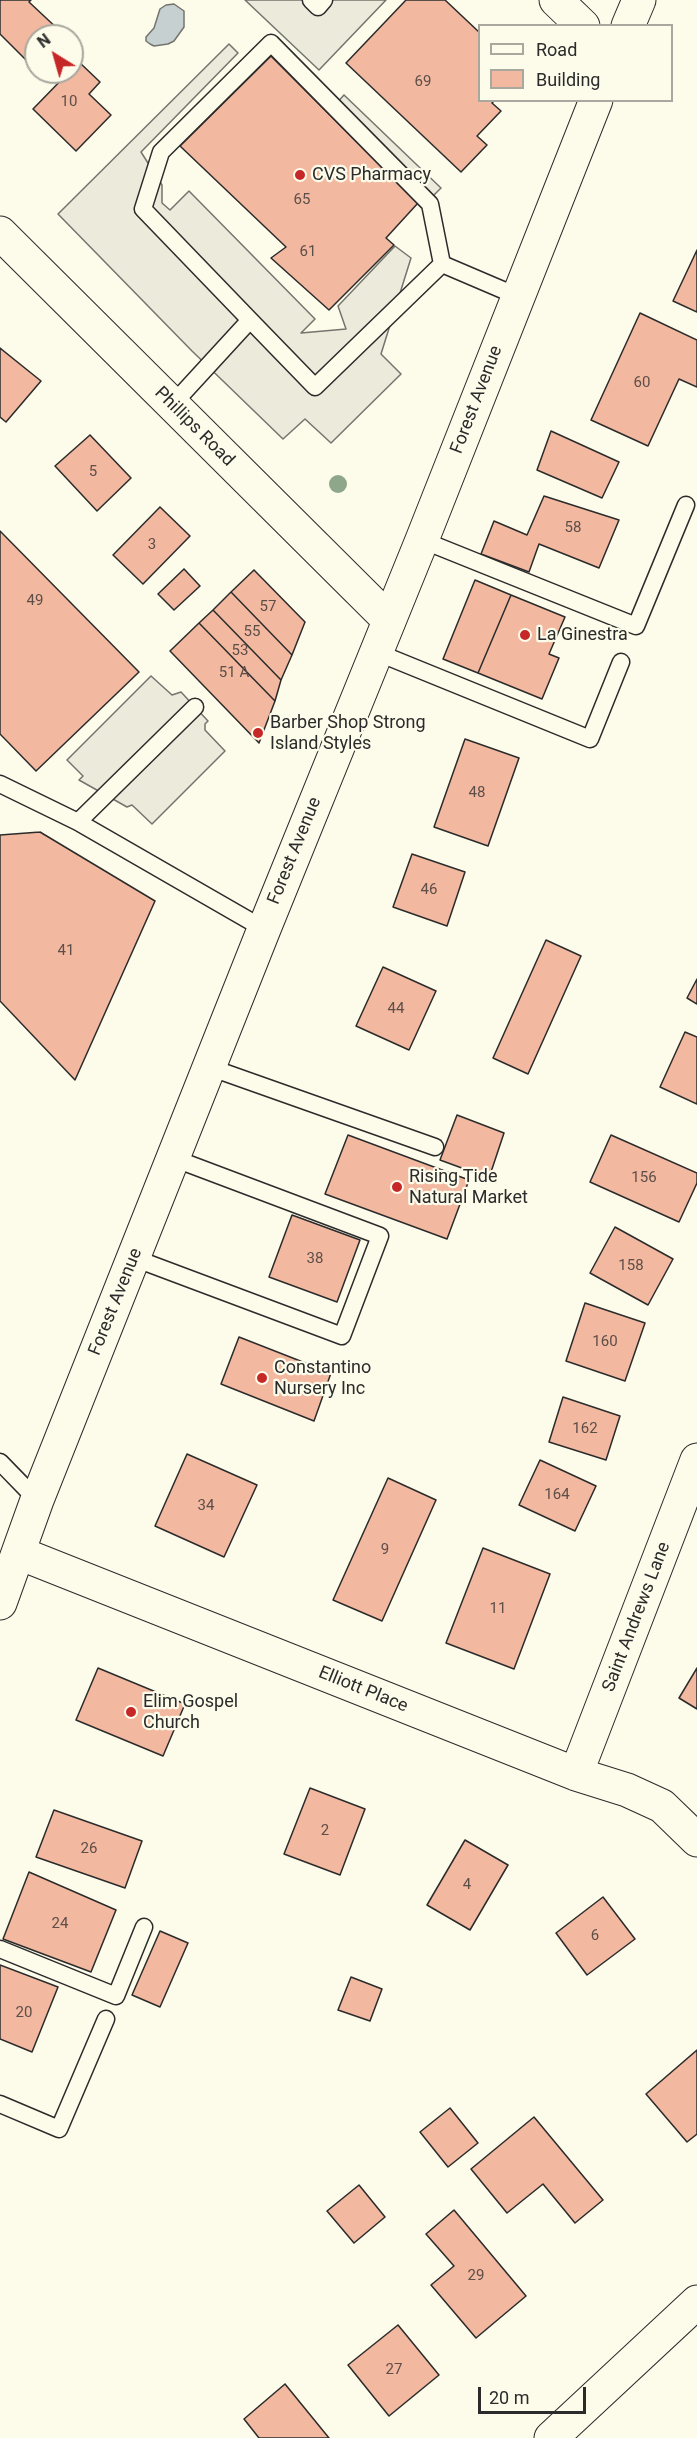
<!DOCTYPE html>
<html>
<head>
<meta charset="utf-8">
<style>
	body { margin:0 }
	#map { position:relative; width:697px; height:2438px; overflow:hidden; background:#fdfbea; font-family:Roboto,sans-serif }
	canvas { display:block }
	.legend { position:absolute; left:478px; top:24px; width:195px; height:78px; box-sizing:border-box; background:#fdfbea; border:2px solid #a9a89e; margin:0; padding:8px 10px; list-style:none; font-size:18px; color:#2b2b2b }
	.legend li { display:flex; align-items:center; gap:12px; height:30px }
	.legend b { width:30px; border:2px solid #a9a89e }
	.north { position:absolute; left:24px; top:24px; width:60px; height:60px; box-sizing:border-box; background:#fdfbea; border:2px solid #a9a89e; border-radius:50%; rotate:323deg; font-size:16px; font-weight:700; line-height:24px; text-align:center; color:#2b2b2b }
	.north::after { content:''; display:block; margin:auto; width:21px; height:27px; background:#c62828; clip-path:polygon(50% 0,100% 100%,50% 72%,0 100%) }
	.scale { position:absolute; left:478px; top:2387px; width:108px; height:27px; box-sizing:border-box; border:3px solid #2b2b2b; border-top:0; padding-left:8px; font-size:18px; line-height:21px; white-space:nowrap; color:#2b2b2b; -webkit-text-stroke:4px #fdfbea; paint-order:stroke }
</style>
</head>
<body>
<div id="map">
<canvas width="697" height="2438"></canvas>
<ul class="legend">
<li><b style="height:8px;background:#fdfbea"></b>Road</li>
<li><b style="height:16px;background:#f2b8a0"></b>Building</li>
</ul>
<div class="north">N</div>
<div class="scale">20 m</div>
</div>
<script>
const ctx = document.querySelector('canvas').getContext('2d');
ctx.lineJoin = 'round';
function fill(path, color) { ctx.fillStyle = color; ctx.fill(path, 'evenodd'); }
const toPath = rows => new Path2D(rows.map(r => 'M' + r).join(''));
function strokePath(path, color, width, dash) { ctx.strokeStyle = color; ctx.lineWidth = width; ctx.lineCap = dash ? 'butt' : 'round'; ctx.setLineDash(dash || []); ctx.stroke(path); }
function label(font, color, halo, rows, align = 'center') {
  ctx.font = font + ' Roboto,sans-serif'; ctx.lineWidth = 4.5; ctx.setLineDash([]); ctx.textBaseline = 'middle'; ctx.strokeStyle = halo; ctx.fillStyle = color; for (const [text, x, y, turn = 0] of rows) {
    ctx.save(); ctx.translate(x, y); ctx.rotate((+turn || 0) * Math.PI / 180); ctx.textAlign = isNaN(turn) ? turn : align; if (halo) ctx.strokeText(text, 0, 0); ctx.fillText(text, 0, 0); ctx.restore();
  }
}
const parking = toPath([
	[245,0,386,0,319,70,245,0],
	[229,44,238,53,141,152,162,185,162,203,170,210,189,191,315,319,301,333,346,329,338,306,395,246,411,258,381,354,401,374,331,443,305,419,283,439,192,351,58,214,229,44],
	[344,95,441,188,431,198,334,106,344,95],
	[151,676,172,695,181,692,208,721,205,724,205,730,225,751,152,824,132,805,127,807,79,780,83,776,67,760,151,676]
]);
const water = toPath([
	[174,4,184,11,184,27,174,41,168,44,154,46,150,44,146,41,146,37,154,28,160,9,166,5,174,4]
]);
const building = toPath([
	[0,0,31,0,29,2,61,32,57,36,36,36,36,58,30,64,0,34,0,0],
	[406,0,445,0,480,33,480,100,495,100,492,103,501,111,477,136,487,145,461,172,346,63,406,0],
	[271,56,418,203,386,238,394,245,329,310,271,258,286,247,180,146,271,56],
	[79,62,100,82,89,94,111,115,76,151,33,109,69,72,72,72,79,62],
	[697,250,697,312,673,301,697,250],
	[640,313,697,340,697,387,679,379,648,446,591,420,640,313],
	[0,348,41,381,6,422,0,417,0,348],
	[551,431,619,462,602,498,537,470,551,431],
	[90,435,131,478,97,511,55,466,90,435],
	[544,496,619,520,599,568,539,544,529,572,481,554,494,521,527,535,544,496],
	[160,507,190,536,143,584,113,555,160,507],
	[0,531,139,672,36,771,0,734,0,531],
	[184,569,200,586,174,610,158,594,184,569],
	[254,570,305,622,292,655,231,592,254,570],
	[475,580,511,595,478,673,443,659,475,580],
	[231,592,292,655,281,680,213,610,231,592],
	[511,595,565,617,549,654,559,658,542,699,478,673,511,595],
	[213,610,281,680,275,701,199,623,213,610],
	[199,623,275,701,259,743,170,651,199,623],
	[465,739,519,758,488,846,434,827,465,739],
	[40,832,155,901,75,1080,0,1001,0,835,40,832],
	[412,854,465,872,447,926,393,907,412,854],
	[546,940,581,956,528,1074,493,1058,546,940],
	[383,967,436,991,409,1050,356,1026,383,967],
	[697,979,697,1004,687,998,697,979],
	[685,1032,697,1037,697,1104,660,1087,685,1032],
	[457,1115,504,1133,489,1178,440,1160,457,1115],
	[348,1135,469,1180,447,1239,325,1194,348,1135],
	[611,1135,697,1173,697,1183,679,1222,590,1182,611,1135],
	[292,1215,360,1240,337,1302,269,1277,292,1215],
	[615,1227,673,1259,648,1305,590,1273,615,1227],
	[585,1303,645,1323,625,1381,566,1361,585,1303],
	[239,1337,331,1373,314,1421,221,1384,239,1337],
	[563,1397,620,1416,606,1460,549,1442,563,1397],
	[187,1454,257,1485,224,1557,155,1526,187,1454],
	[540,1460,596,1486,575,1531,519,1505,540,1460],
	[388,1478,436,1500,382,1621,333,1600,388,1478],
	[483,1548,550,1574,514,1669,446,1643,483,1548],
	[98,1668,185,1704,163,1756,76,1720,98,1668],
	[697,1668,697,1709,679,1698,697,1668],
	[310,1788,365,1809,340,1875,284,1854,310,1788],
	[54,1810,142,1841,125,1888,36,1857,54,1810],
	[465,1840,508,1865,470,1930,427,1905,465,1840],
	[29,1872,116,1910,91,1972,3,1939,29,1872],
	[603,1897,635,1939,587,1975,556,1933,603,1897],
	[160,1931,188,1943,160,2007,132,1995,160,1931],
	[0,1965,58,1987,32,2052,0,2039,0,1965],
	[351,1977,382,1989,370,2021,338,2010,351,1977],
	[697,2050,697,2134,687,2142,646,2094,697,2050],
	[450,2108,478,2143,448,2167,420,2132,450,2108],
	[534,2117,603,2200,575,2223,543,2184,507,2213,471,2169,534,2117],
	[359,2185,385,2217,354,2243,327,2211,359,2185],
	[454,2210,526,2296,476,2338,431,2285,454,2266,426,2234,454,2210],
	[398,2325,439,2375,389,2416,348,2365,398,2325],
	[285,2384,329,2438,259,2438,244,2419,285,2384]
]);
const lane = toPath([
	[311,0,318,7,324,0],
	[250,320,143,209,161,152,271,43,430,204,442,264],
	[172,405,250,320,315,387,442,264,517,296],
	[422,540,636,626,686,505],
	[376,652,590,739,621,662],
	[0,784,78,822,264,929],
	[78,822,195,707],
	[209,1067,435,1147],
	[134,1258,342,1336,380,1236,173,1158],
	[0,1462,37,1500],
	[0,1949,116,1996,144,1927],
	[0,2104,59,2129,106,2019]
]);
const street = toPath([
	[556,0,583,26],
	[0,233,389,620],
	[19,1553,576,1774,627,1790,662,1806,697,1840],
	[576,1774,697,1460]
]);
const secondary = toPath([
	[628,26,639,0],
	[0,1603,37,1500,264,929,422,540,596,100],
	[551,2438,697,2302]
]);
const trees = [
	[338,484]
];
const markers = [
	[300,175,6,"#c62828"],
	[525,635,6,"#c62828"],
	[258,733,6,"#c62828"],
	[397,1187,6,"#c62828"],
	[262,1378,6,"#c62828"],
	[131,1712,6,"#c62828"]
];
const numberNames = [
	["69",423,82],
	["10",69,102],
	["65",302,200],
	["61",308,252],
	["60",642,383],
	["5",93,472],
	["58",573,528],
	["3",152,545],
	["49",35,601],
	["57",268,607],
	["55",252,632],
	["53",240,651],
	["51 A",234,673],
	["48",477,793],
	["46",429,890],
	["41",66,951],
	["44",396,1009],
	["156",644,1178],
	["38",315,1259],
	["158",631,1266],
	["160",605,1342],
	["162",585,1429],
	["164",557,1495],
	["34",206,1506],
	["9",385,1550],
	["11",498,1609],
	["2",325,1831],
	["26",89,1849],
	["4",467,1885],
	["24",60,1924],
	["6",595,1936],
	["20",24,2013],
	["29",476,2276],
	["27",394,2370]
];
const poiNames = [
	["CVS Pharmacy",312,175],
	["La Ginestra",537,635],
	["Barber Shop Strong",270,723],
	["Island Styles",270,744],
	["Rising Tide",409,1177],
	["Natural Market",409,1198],
	["Constantino",274,1368],
	["Nursery Inc",274,1389],
	["Elim Gospel",143,1702],
	["Church",143,1723]
];
const streetNames = [
	["Forest Avenue",477,400,-69],
	["Phillips Road",194,427,45],
	["Forest Avenue",295,851,-68],
	["Forest Avenue",116,1302,-68],
	["Saint Andrews Lane",637,1617,-69],
	["Elliott Place",363,1690,22]
];
fill(parking, '#eceadb');
strokePath(parking, '#74746e', 1.5);
fill(water, '#c7d0d0');
strokePath(water, '#74746e', 1.5);
fill(building, '#f2b8a0');
strokePath(building, '#2b2b2b', 1.5);
strokePath(lane, '#2b2b2b', 19);
strokePath(street, '#2b2b2b', 35);
strokePath(secondary, '#2b2b2b', 35);
strokePath(lane, '#fdfbea', 16);
strokePath(street, '#fdfbea', 33);
strokePath(secondary, '#fdfbea', 33);
ctx.fillStyle = '#8ea78a';
for (const [x, y] of trees) { ctx.beginPath(); ctx.arc(x, y, 9, 0, 2 * Math.PI); ctx.fill(); }
for (const [x, y, r, color] of markers) { const dot = new Path2D(); dot.arc(x, y, r, 0, 2 * Math.PI); ctx.fillStyle = color; ctx.fill(dot); strokePath(dot, '#fdfbea', 2); }
label('15px', '#5d4e48', null, numberNames);
label('18px', '#2b2b2b', '#fdfbea', poiNames, 'left');
label('18px', '#2b2b2b', '#fdfbea', streetNames);
</script>
</body>
</html>
